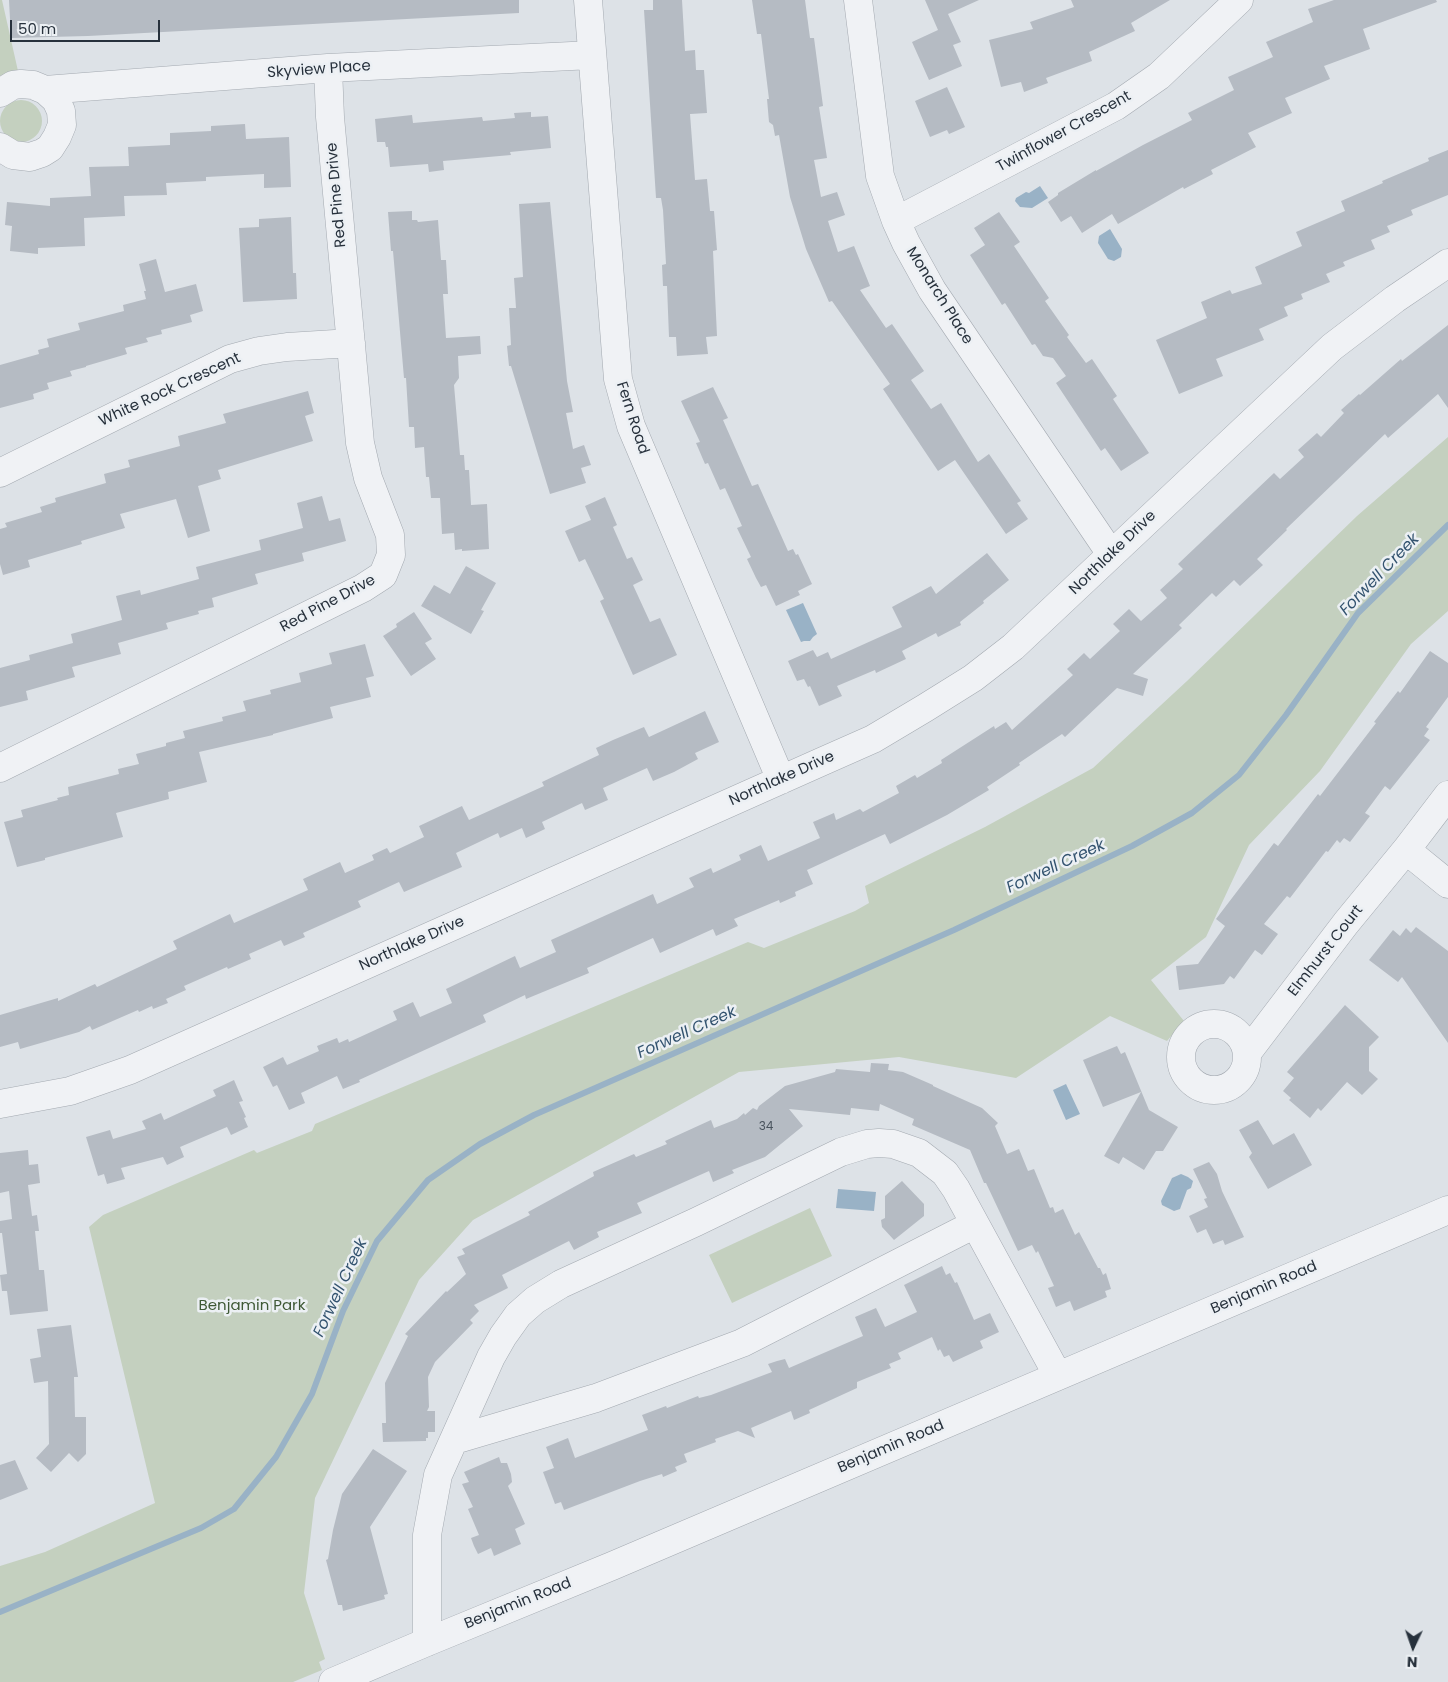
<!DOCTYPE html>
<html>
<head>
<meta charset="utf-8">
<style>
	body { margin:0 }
	#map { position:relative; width:1448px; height:1682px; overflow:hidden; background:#dde2e7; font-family:Poppins,sans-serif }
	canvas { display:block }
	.north { position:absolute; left:1388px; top:1622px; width:50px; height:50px; -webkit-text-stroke:4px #ecf0f4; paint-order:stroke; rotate:183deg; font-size:14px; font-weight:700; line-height:20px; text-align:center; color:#27313c }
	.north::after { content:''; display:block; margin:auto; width:18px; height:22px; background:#27313c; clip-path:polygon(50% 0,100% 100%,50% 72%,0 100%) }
	.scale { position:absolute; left:10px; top:20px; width:150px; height:22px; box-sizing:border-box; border:2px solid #27313c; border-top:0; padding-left:6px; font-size:15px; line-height:18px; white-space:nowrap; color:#27313c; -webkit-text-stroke:4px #ecf0f4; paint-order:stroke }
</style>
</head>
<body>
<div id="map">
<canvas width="1448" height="1682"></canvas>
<div class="north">N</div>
<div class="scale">50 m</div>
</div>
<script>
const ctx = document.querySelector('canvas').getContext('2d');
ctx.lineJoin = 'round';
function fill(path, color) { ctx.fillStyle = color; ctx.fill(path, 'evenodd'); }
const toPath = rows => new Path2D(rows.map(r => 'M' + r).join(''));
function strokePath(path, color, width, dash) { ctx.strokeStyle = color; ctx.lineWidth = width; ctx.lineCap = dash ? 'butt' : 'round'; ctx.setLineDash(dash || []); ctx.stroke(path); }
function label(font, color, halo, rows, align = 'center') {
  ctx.font = font + ' Poppins,sans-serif'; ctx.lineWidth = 5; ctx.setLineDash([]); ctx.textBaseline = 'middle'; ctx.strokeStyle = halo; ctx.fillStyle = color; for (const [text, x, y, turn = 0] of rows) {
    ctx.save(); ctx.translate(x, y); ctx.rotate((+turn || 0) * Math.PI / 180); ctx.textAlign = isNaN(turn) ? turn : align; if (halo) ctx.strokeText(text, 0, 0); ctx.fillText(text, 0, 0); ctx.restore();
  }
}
const green = toPath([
	[0,0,2,0,18,71,0,76],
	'0 121a21 21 0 1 1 42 0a21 21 0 1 1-42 0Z',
	[1448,437,1448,611,1411,644,1320,771,1249,845,1206,937,1151,980,1184,1021,1167,1041,1110,1016,1016,1078,899,1057,739,1072,473,1220,419,1280,315,1498,304,1593,325,1659,319,1662,322,1670,293,1682,0,1682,0,1566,45,1552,155,1503,89,1227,103,1215,254,1150,257,1153,312,1131,315,1124,748,942,764,948,855,911,869,903,865,886,985,827,1093,768,1187,681,1357,516],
	[810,1208,832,1256,732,1303,709,1255]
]);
const water = toPath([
	[1040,186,1048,198,1032,208,1020,207,1015,201,1016,198,1026,192,1029,193],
	[1110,229,1122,249,1121,257,1114,261,1108,259,1098,243,1099,236],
	[803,603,817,634,813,637,810,641,804,641,801,642,786,610],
	[1066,1084,1080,1114,1066,1120,1053,1090],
	[1181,1174,1188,1177,1193,1181,1191,1188,1187,1190,1180,1209,1174,1211,1162,1205,1161,1201,1172,1178],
	[838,1189,876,1192,874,1211,836,1208]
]);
const stream = toPath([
	[0,1612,201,1528,234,1509,276,1457,312,1394,343,1311,377,1241,428,1180,480,1144,534,1115,954,930,1132,846,1192,813,1239,775,1286,715,1358,613,1448,525]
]);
const building = toPath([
	[9,0,519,0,519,13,88,36,11,38],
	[653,0,682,0,685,51,695,50,696,70,704,70,707,113,690,114,695,180,707,179,710,211,714,211,717,250,713,251,717,336,706,337,708,354,677,356,676,337,669,337,667,286,663,286,662,265,666,264,663,210,661,198,656,198,644,10,653,10],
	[752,0,805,0,810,38,814,38,823,106,819,107,827,158,814,160,821,197,837,192,845,215,828,221,838,252,854,246,870,286,860,290,886,328,892,324,924,371,911,380,931,409,941,403,978,462,989,454,1021,501,1017,503,1028,519,1006,534,955,460,938,471,883,389,890,384,832,301,829,302,806,249,790,197,779,135,775,136,773,125,769,122,767,99,769,99,761,34,757,34],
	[925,0,979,0,948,14,961,42,953,45,962,66,929,80,912,42,938,30],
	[1071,0,1170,0,1131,23,1135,31,1089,52,1092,61,1046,78,1048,83,1024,92,1021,82,1001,87,989,40,1033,29,1030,22,1074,7],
	[1334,0,1436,0,1437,2,1363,29,1370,49,1324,66,1330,79,1285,98,1292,113,1248,133,1256,147,1211,170,1213,174,1184,189,1183,187,1118,224,1112,214,1082,233,1071,216,1061,222,1048,202,1058,195,1058,193,1096,170,1096,171,1143,145,1192,120,1188,113,1234,90,1228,77,1273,57,1266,42,1313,22,1308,9],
	[947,87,965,127,949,134,947,130,930,137,915,101],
	[531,112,531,117,548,116,551,148,510,152,511,155,443,161,444,170,429,172,428,164,390,167,388,147,386,147,385,142,377,142,375,119,412,115,413,123,482,117,483,121,515,118,514,113],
	[245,124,246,139,289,137,291,187,264,188,264,174,206,177,206,181,166,183,167,195,124,196,125,216,84,218,85,246,38,248,38,254,10,251,12,226,5,225,7,202,50,206,50,198,91,196,89,167,129,166,128,147,170,145,170,133,211,131,211,126],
	[1448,150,1448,195,1411,210,1413,215,1387,226,1390,232,1371,240,1375,249,1343,262,1345,266,1326,274,1330,282,1301,294,1303,299,1284,307,1288,316,1259,329,1264,340,1216,359,1223,376,1179,394,1156,340,1207,318,1201,302,1230,290,1232,294,1262,284,1255,267,1302,246,1296,232,1345,211,1341,201,1383,183,1382,181,1429,161,1428,158],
	[550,202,567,381,573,412,566,413,573,449,584,445,591,465,581,468,586,483,550,494,511,366,509,366,507,346,511,345,509,308,516,308,514,278,523,277,519,204],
	[412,211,412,220,417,220,418,222,438,220,441,260,446,260,448,294,443,294,446,338,480,336,481,354,458,356,459,378,454,385,460,455,464,455,465,470,469,470,471,505,487,504,489,549,462,551,462,549,455,550,454,533,442,534,440,498,431,498,429,477,426,477,424,447,415,448,414,427,409,427,406,378,404,378,393,251,391,251,388,212],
	[999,212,1020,242,1014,246,1049,298,1045,301,1069,335,1067,337,1086,363,1092,359,1117,396,1113,399,1149,453,1121,471,1105,448,1101,451,1056,383,1066,376,1053,358,1043,356,1035,344,1032,345,1005,303,1002,305,970,255,985,245,974,228],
	[291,217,293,273,296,273,297,299,243,302,239,228,259,227,259,219],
	[156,259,165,292,196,284,203,311,190,315,192,322,161,330,162,334,146,338,148,342,125,348,127,354,86,366,86,367,70,371,72,376,47,383,49,389,33,394,34,399,0,408,0,365,39,354,38,350,49,347,47,339,80,330,78,323,124,311,123,305,146,299,144,291,146,291,139,264],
	[1448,325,1448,408,1438,394,1388,438,1385,434,1286,529,1287,530,1257,559,1263,565,1240,586,1234,580,1216,597,1212,593,1179,625,1182,628,1133,674,1148,679,1143,696,1117,688,1065,737,1062,734,1019,763,1020,765,987,787,989,790,947,815,890,844,885,834,807,870,813,884,795,892,796,896,780,903,779,900,734,919,738,926,716,936,713,929,660,953,653,938,587,968,589,973,526,999,525,995,483,1015,486,1022,359,1080,360,1082,343,1089,337,1076,301,1093,305,1103,289,1110,277,1085,273,1087,263,1067,283,1057,287,1065,319,1051,317,1046,337,1038,339,1043,348,1039,349,1042,360,1037,397,1020,393,1011,413,1002,420,1017,452,1003,446,989,515,956,520,968,556,952,551,940,653,894,657,904,694,887,689,878,711,868,713,873,741,860,739,855,761,845,768,861,820,838,813,822,834,813,836,820,860,809,863,812,899,793,896,786,915,775,917,778,942,763,941,760,994,726,995,729,1006,722,1012,730,1073,675,1067,669,1084,653,1090,659,1120,631,1113,624,1129,609,1141,621,1167,598,1160,590,1183,569,1178,564,1274,473,1280,479,1304,457,1298,450,1317,433,1321,437,1344,413,1341,410,1359,394,1360,395,1401,359,1402,361],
	[713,387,728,418,723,420,752,486,758,484,788,551,793,549,796,555,798,554,812,584,798,591,800,595,776,606,766,585,761,587,756,578,747,559,751,557,737,528,742,526,725,488,720,490,708,463,705,464,696,443,700,442,681,401],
	[308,391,314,413,305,416,313,441,218,470,221,479,198,486,210,531,188,538,176,499,120,514,125,528,81,541,82,544,28,560,30,567,3,575,0,564,0,529,7,527,5,523,42,512,40,507,56,502,55,498,106,483,104,474,130,467,128,460,180,446,178,436,226,423,223,414],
	[322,496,329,521,340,518,346,541,302,553,304,561,255,574,258,584,212,598,214,607,198,611,199,614,166,623,168,629,118,643,121,654,72,667,75,677,26,691,28,700,0,707,0,668,30,660,29,655,73,643,71,634,122,620,116,596,140,590,141,595,199,579,196,567,261,550,259,540,303,528,297,503],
	[605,497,617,525,613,527,627,559,632,557,643,580,633,585,650,622,660,618,677,655,633,675,600,601,604,599,585,559,579,562,565,531,591,520,585,506],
	[987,553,1009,580,983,601,984,603,960,622,961,625,938,637,936,633,902,651,906,659,876,673,875,670,837,686,842,696,819,706,810,686,808,687,804,679,797,681,788,661,813,650,817,657,828,652,831,659,902,627,892,607,931,586,936,594],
	[466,566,496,583,481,610,484,611,471,634,421,606,434,585,450,594],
	[414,612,432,639,425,643,436,659,411,676,383,636,397,627,396,624],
	[365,644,374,676,366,678,371,697,330,707,333,718,273,734,273,735,199,752,207,782,168,792,169,799,116,813,123,837,45,858,45,860,17,867,4,822,23,817,21,810,58,800,57,798,69,795,68,787,119,774,118,769,139,764,136,754,166,746,166,743,185,738,183,731,223,721,222,717,246,711,243,701,271,694,270,690,301,682,299,673,332,664,329,653],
	[1430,651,1448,663,1448,697,1426,727,1429,729,1424,736,1430,740,1390,790,1385,786,1365,813,1370,816,1350,842,1344,838,1340,843,1337,840,1328,852,1326,851,1290,898,1287,896,1264,924,1278,934,1262,955,1255,950,1234,979,1230,976,1224,984,1179,990,1176,966,1198,964,1225,926,1216,919,1274,843,1278,846,1318,794,1320,796,1376,723,1374,722,1398,691,1400,693],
	[705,711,719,742,695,753,698,759,674,772,653,781,647,768,603,788,608,800,585,810,582,803,542,822,545,829,526,838,522,828,500,838,498,833,456,853,462,867,404,892,399,882,358,901,361,907,303,933,305,937,284,946,281,940,249,954,251,959,228,969,227,967,184,986,186,990,166,999,168,1003,153,1009,152,1006,139,1012,138,1010,92,1030,90,1026,79,1032,20,1049,18,1042,0,1047,0,1015,58,998,58,1001,95,984,97,987,177,949,173,941,230,914,234,923,308,890,303,879,340,862,345,873,374,860,372,855,387,848,390,853,424,837,419,826,462,806,469,820,544,786,542,782,599,755,596,748,613,740,644,727,649,737],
	[1416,927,1448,951,1448,1043,1402,977,1398,982,1369,960,1393,930,1400,936,1406,928,1411,933],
	[1345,1005,1379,1037,1369,1047,1369,1071,1378,1079,1362,1095,1347,1082,1321,1111,1318,1108,1310,1118,1289,1100,1291,1098,1283,1091,1294,1078,1287,1072],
	[1117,1046,1121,1054,1125,1052,1149,1110,1178,1127,1163,1151,1156,1151,1144,1170,1123,1157,1119,1164,1104,1156,1141,1092,1103,1107,1083,1060],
	[871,1063,889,1064,888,1070,903,1072,933,1085,933,1086,982,1108,998,1123,995,1126,1007,1154,1019,1149,1028,1171,1034,1169,1050,1208,1053,1207,1055,1213,1063,1209,1075,1235,1079,1232,1098,1268,1100,1268,1103,1275,1106,1273,1111,1289,1105,1291,1107,1297,1074,1311,1070,1301,1056,1307,1048,1288,1054,1286,1038,1251,1036,1253,1032,1245,1018,1251,986,1183,984,1183,970,1150,912,1125,914,1119,880,1104,879,1111,851,1108,850,1115,789,1109,803,1126,765,1157,732,1170,734,1173,713,1182,709,1171,637,1203,642,1213,597,1232,599,1237,574,1250,569,1241,502,1275,508,1288,474,1305,479,1311,470,1320,473,1323,435,1362,428,1377,429,1407,427,1411,435,1411,435,1432,428,1432,428,1438,426,1438,426,1441,383,1442,382,1423,386,1423,385,1383,408,1336,405,1334,446,1291,447,1292,466,1274,457,1257,465,1254,462,1249,530,1215,528,1212,594,1176,593,1172,634,1154,636,1157,667,1144,665,1141,711,1120,714,1128,737,1119,744,1113,745,1115,753,1108,757,1110,759,1106,785,1086,835,1072,836,1069,870,1072],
	[234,1080,243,1101,239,1102,246,1117,244,1118,248,1127,231,1135,227,1127,180,1147,184,1157,167,1165,163,1157,121,1168,125,1179,107,1184,104,1174,98,1176,86,1137,110,1130,113,1139,146,1129,142,1121,161,1113,164,1120,216,1096,213,1090],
	[1258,1120,1273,1145,1294,1133,1312,1165,1268,1189,1249,1157,1252,1153,1239,1130],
	[28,1150,29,1165,38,1164,40,1183,28,1185,32,1216,37,1215,39,1231,35,1231,39,1270,44,1270,48,1311,10,1315,7,1291,2,1291,0,1275,7,1274,2,1233,0,1233,0,1221,12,1219,9,1191,0,1193,0,1153],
	[1209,1162,1217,1174,1222,1191,1244,1237,1225,1245,1223,1240,1213,1244,1206,1229,1197,1233,1189,1216,1208,1207,1204,1199,1207,1198,1193,1169],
	[902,1181,924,1204,924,1216,894,1240,882,1227,881,1220,885,1218,885,1196],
	[942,1266,946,1275,950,1273,955,1283,957,1282,974,1320,990,1313,999,1332,980,1341,983,1348,953,1362,949,1355,944,1357,940,1349,938,1351,932,1337,898,1353,901,1359,889,1364,891,1368,857,1382,857,1388,809,1410,810,1413,794,1420,791,1411,751,1428,755,1438,738,1431,715,1439,716,1442,684,1454,687,1462,675,1467,677,1471,663,1477,662,1474,640,1481,564,1510,561,1502,555,1504,543,1472,554,1468,546,1447,568,1438,575,1458,648,1430,642,1415,666,1406,667,1408,698,1396,699,1398,711,1395,772,1372,768,1364,777,1361,785,1359,789,1368,863,1336,855,1317,876,1308,885,1327,917,1312,904,1285],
	[71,1325,78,1377,74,1377,75,1417,86,1417,86,1454,78,1462,69,1453,51,1472,36,1458,49,1444,48,1381,34,1383,30,1359,41,1357,37,1329],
	[373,1449,407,1471,370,1527,388,1594,384,1595,385,1599,343,1611,342,1605,338,1605,326,1560,328,1559,333,1530,342,1494],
	[499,1457,501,1463,507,1463,511,1474,512,1482,508,1486,525,1524,515,1529,521,1544,494,1556,491,1548,478,1554,474,1546,471,1538,479,1535,468,1509,473,1507,462,1484,469,1482,464,1472],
	[15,1460,28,1489,0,1500,0,1465]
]);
const minor = toPath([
	[588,0,618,379,631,426,781,780],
	[858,0,880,176,896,221,906,243,932,290,1111,554],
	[45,90,328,68,592,55],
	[0,93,13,85,21,84,33,85,45,90,56,100,61,111,62,125,57,137,50,148,42,153,30,157,13,155,0,147],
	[896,221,1116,106,1159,76,1239,0],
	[0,473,230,359,259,351,287,347,351,343],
	[0,768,363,588,383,575,391,555,390,535,368,478,360,443,330,117,328,68],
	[1448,795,1406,850,1448,884],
	'1181 1057a33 33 0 1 1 66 0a33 33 0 1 1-66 0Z',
	[1247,1053,1346,923,1406,850],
	[0,1104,70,1091,130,1070,821,762,873,739,925,708,973,678,1013,647,1332,347,1395,299,1448,263],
	[454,1440,596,1398,742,1343,975,1224],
	[427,1642,427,1535,438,1475,491,1357,503,1336,518,1315,535,1300,561,1284,696,1222,841,1152,867,1144,879,1143,893,1144,919,1153,945,1173,956,1189,1058,1376],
	[333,1682,427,1642,612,1566,1448,1210]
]);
const numberNames = [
	["34",766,1127]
];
const streetNames = [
	["Skyview Place",319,70,-4],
	["Twinflower Crescent",1064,132,-29],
	["Red Pine Drive",337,195,-95],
	["Monarch Place",939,296,58],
	["White Rock Crescent",170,390,-25],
	["Fern Road",632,418,72],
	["Northlake Drive",1113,553,-44],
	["Red Pine Drive",328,604,-28],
	["Northlake Drive",782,779,-24],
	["Northlake Drive",412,944,-24],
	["Elmhurst Court",1326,951,-52],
	["Benjamin Road",1264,1288,-23],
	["Benjamin Road",891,1447,-23],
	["Benjamin Road",518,1604,-22]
];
const parkNames = [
	["Benjamin Park",252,1306]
];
const waterNames = [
	["Forwell Creek",1380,575,-46],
	["Forwell Creek",1056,867,-25],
	["Forwell Creek",687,1033,-24],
	["Forwell Creek",341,1288,-65]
];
fill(green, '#c4d0bf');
fill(water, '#99b2c6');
strokePath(stream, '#99b2c6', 6);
fill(building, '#b5bbc3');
strokePath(minor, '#a3a9b0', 29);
strokePath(minor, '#f0f2f5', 28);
label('12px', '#4a545e', null, numberNames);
label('15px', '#27313c', '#ecf0f4', streetNames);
label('15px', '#3e5835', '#ecf0f4', parkNames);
label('italic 16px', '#33536f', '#ecf0f4', waterNames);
</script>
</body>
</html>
